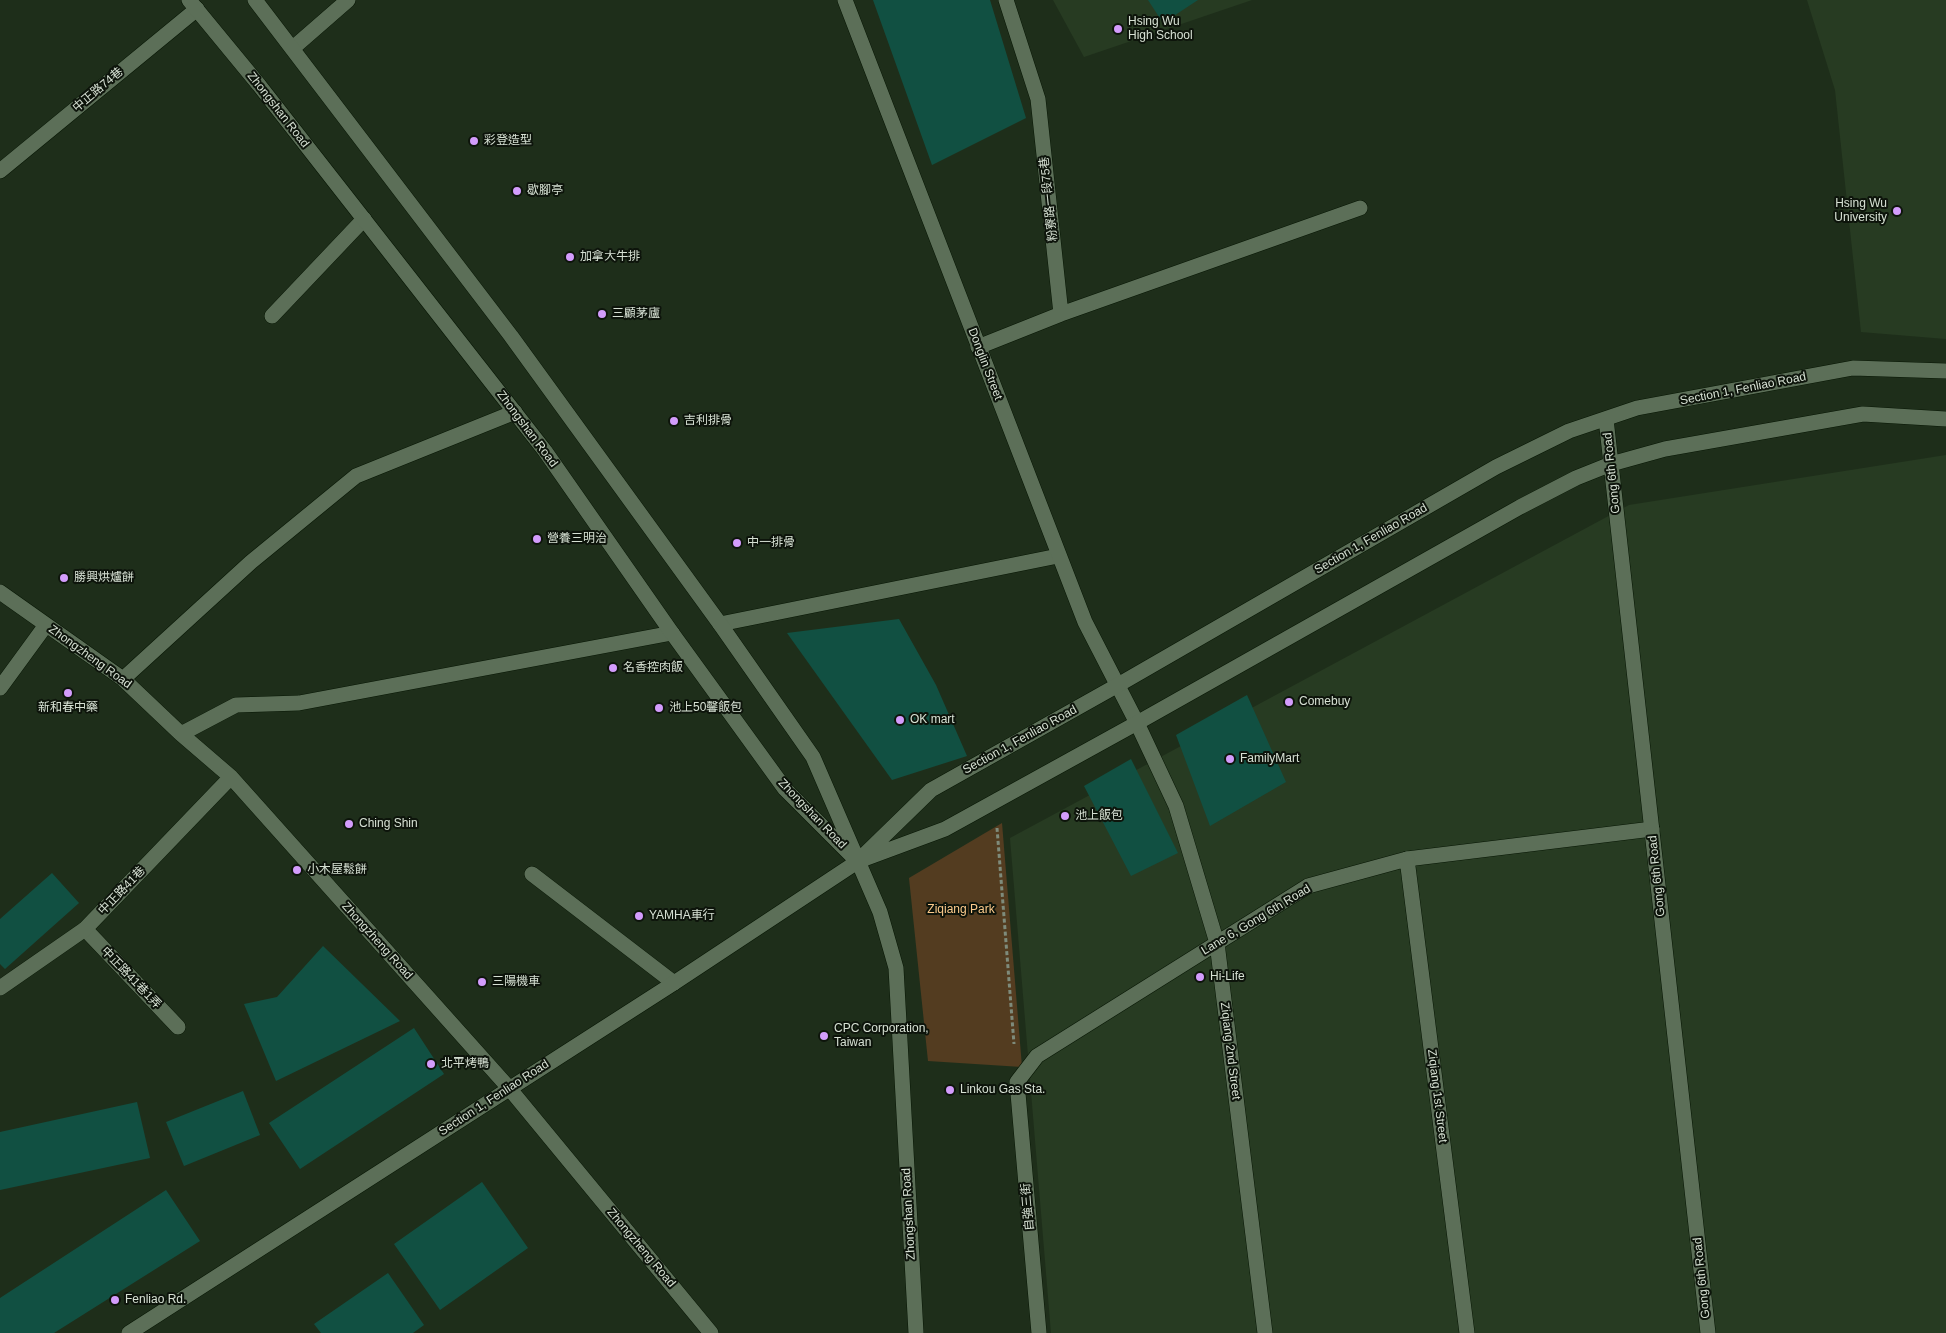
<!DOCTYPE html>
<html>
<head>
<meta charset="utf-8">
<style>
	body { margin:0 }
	canvas { display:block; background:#1e2e1a }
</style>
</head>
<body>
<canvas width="1946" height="1333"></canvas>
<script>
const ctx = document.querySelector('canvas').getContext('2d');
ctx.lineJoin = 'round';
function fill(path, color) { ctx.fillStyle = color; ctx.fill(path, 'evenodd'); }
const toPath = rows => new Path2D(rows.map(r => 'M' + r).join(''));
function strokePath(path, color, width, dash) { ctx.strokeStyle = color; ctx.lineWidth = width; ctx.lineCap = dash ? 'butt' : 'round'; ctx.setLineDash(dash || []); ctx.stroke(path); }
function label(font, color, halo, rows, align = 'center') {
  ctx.font = font + ' Arial,"Noto Sans TC",sans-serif'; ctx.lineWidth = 4; ctx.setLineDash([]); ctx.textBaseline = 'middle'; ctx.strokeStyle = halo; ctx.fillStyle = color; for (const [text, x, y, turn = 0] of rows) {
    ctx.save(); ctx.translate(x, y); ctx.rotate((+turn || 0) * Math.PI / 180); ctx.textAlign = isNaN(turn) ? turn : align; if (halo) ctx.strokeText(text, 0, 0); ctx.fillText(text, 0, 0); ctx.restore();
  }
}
const built = toPath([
	[1053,0,1252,0,1084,57],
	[1807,0,1946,0,1946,339,1861,332,1835,90],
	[1946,455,1946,1333,1051,1333,1010,838,1629,505]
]);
const green = toPath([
	[1002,823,1022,1067,928,1061,909,878]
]);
const building = toPath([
	[873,0,990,0,1026,118,932,165],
	[1148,0,1198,0,1163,23],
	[899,619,936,685,967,756,892,780,787,633],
	[1247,695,1286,782,1210,826,1176,735],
	[1131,759,1178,853,1131,876,1084,786],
	[52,873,79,903,5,969,0,964,0,919],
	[323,946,400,1021,276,1081,244,1004,277,997],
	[414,1028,444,1074,300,1169,269,1123],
	[243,1091,260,1135,184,1166,166,1122],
	[137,1102,150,1158,0,1190,0,1132],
	[482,1182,528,1248,440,1310,394,1244],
	[166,1190,200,1241,54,1333,0,1333,0,1298],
	[388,1273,424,1325,413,1333,321,1333,314,1324]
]);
const path = toPath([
	[997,828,1014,1044]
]);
const lane = toPath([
	[293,48,348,0],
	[1061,314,1360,208],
	[272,316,364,219],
	[978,347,1061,314,1038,99,1006,0],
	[720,624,1058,556],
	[1407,859,1652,829],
	[85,929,178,1027]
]);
const street = toPath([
	[845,0,1085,622,1137,723,1176,806,1217,943,1265,1333],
	[0,171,197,9],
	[0,592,123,679,181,734,231,777,509,1088,711,1333],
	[123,679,251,562,356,476,515,412],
	[0,688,46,625],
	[181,734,236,705,299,703,672,633],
	[532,874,674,983],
	[0,988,85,929,231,777],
	[1039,1333,1017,1082,1037,1056,1308,886,1407,859,1467,1333]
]);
const secondary = toPath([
	[189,0,259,85,545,451,672,633,785,789,851,855],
	[255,0,511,336,720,624,813,757,880,912,896,968,916,1333],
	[1606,419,1708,1333],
	[864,859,945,829,1137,723,1520,507,1576,478,1611,464,1665,449,1863,414,1946,419],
	[129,1333,674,983,857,862,931,790,1118,685,1496,467,1569,431,1637,408,1853,368,1946,371]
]);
const markers = [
	[1118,29,5,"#d39cfc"],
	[474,141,5,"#d39cfc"],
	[517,191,5,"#d39cfc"],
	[1897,211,5,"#d39cfc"],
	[570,257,5,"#d39cfc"],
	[602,314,5,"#d39cfc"],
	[674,421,5,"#d39cfc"],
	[537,539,5,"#d39cfc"],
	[737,543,5,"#d39cfc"],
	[64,578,5,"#d39cfc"],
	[613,668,5,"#d39cfc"],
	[68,693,5,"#d39cfc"],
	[1289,702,5,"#d39cfc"],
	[659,708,5,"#d39cfc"],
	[900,720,5,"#d39cfc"],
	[1230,759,5,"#d39cfc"],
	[1065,816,5,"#d39cfc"],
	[349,824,5,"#d39cfc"],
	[297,870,5,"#d39cfc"],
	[639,916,5,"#d39cfc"],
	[1200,977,5,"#d39cfc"],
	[482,982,5,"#d39cfc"],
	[824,1036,5,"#d39cfc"],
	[431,1064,5,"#d39cfc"],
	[950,1090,5,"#d39cfc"],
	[115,1300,5,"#d39cfc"]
];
const poiNames = [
	["Hsing Wu",1128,22],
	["High School",1128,36],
	["彩登造型",484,141],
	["歇腳亭",527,191],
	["Hsing Wu",1887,204,"right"],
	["University",1887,218,"right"],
	["加拿大牛排",580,257],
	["三顧茅廬",612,314],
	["吉利排骨",684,421],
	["營養三明治",547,539],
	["中一排骨",747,543],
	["勝興烘爐餅",74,578],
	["名香控肉飯",623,668],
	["Comebuy",1299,702],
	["新和春中藥",68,708,"center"],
	["池上50馨飯包",669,708],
	["OK mart",910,720],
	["FamilyMart",1240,759],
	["池上飯包",1075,816],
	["Ching Shin",359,824],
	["小木屋鬆餅",307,870],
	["YAMHA車行",649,916],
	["Hi-Life",1210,977],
	["三陽機車",492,982],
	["CPC Corporation,",834,1029],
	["Taiwan",834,1043],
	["北平烤鴨",441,1064],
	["Linkou Gas Sta.",960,1090],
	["Fenliao Rd.",125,1300]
];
const streetNames = [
	["中正路74巷",98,90,-40],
	["Zhongshan Road",278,110,52],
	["粉寮路一段75巷",1049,199,-96],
	["Donglin Street",985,364,69],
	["Section 1, Fenliao Road",1743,389,-11],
	["Zhongshan Road",527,429,53],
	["Gong 6th Road",1612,473,-96],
	["Section 1, Fenliao Road",1371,539,-30],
	["Zhongzheng Road",90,657,36],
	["Section 1, Fenliao Road",1020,740,-29],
	["Zhongshan Road",812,814,46],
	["Gong 6th Road",1657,876,-96],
	["中正路41巷",122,891,-46],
	["Lane 6, Gong 6th Road",1256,920,-31],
	["Zhongzheng Road",377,941,48],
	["中正路41巷1弄",131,978,46],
	["Ziqiang 2nd Street",1230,1051,83],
	["Ziqiang 1st Street",1437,1096,83],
	["Section 1, Fenliao Road",494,1098,-33],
	["自強三街",1028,1207,-95],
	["Zhongshan Road",909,1214,-93],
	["Zhongzheng Road",641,1248,50],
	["Gong 6th Road",1702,1278,-96]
];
const parkNames = [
	["Ziqiang Park",961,910]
];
fill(built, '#273b22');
fill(green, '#533c20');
fill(building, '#115042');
strokePath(lane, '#071604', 16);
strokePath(street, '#071604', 16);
strokePath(secondary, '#071604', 16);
strokePath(path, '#7e8b7b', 3, [4, 2.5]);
strokePath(lane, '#5c6f58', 15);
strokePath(street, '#5c6f58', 15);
strokePath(secondary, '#5c6f58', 15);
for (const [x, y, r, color] of markers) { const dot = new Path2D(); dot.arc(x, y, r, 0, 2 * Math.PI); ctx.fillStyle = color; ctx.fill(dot); strokePath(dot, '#0d140b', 2); }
label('12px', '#d6e0d3', '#0d140b', poiNames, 'left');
label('12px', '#d6e0d3', '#0d140b', streetNames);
label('12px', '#fcca8c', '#0d140b', parkNames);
</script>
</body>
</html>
